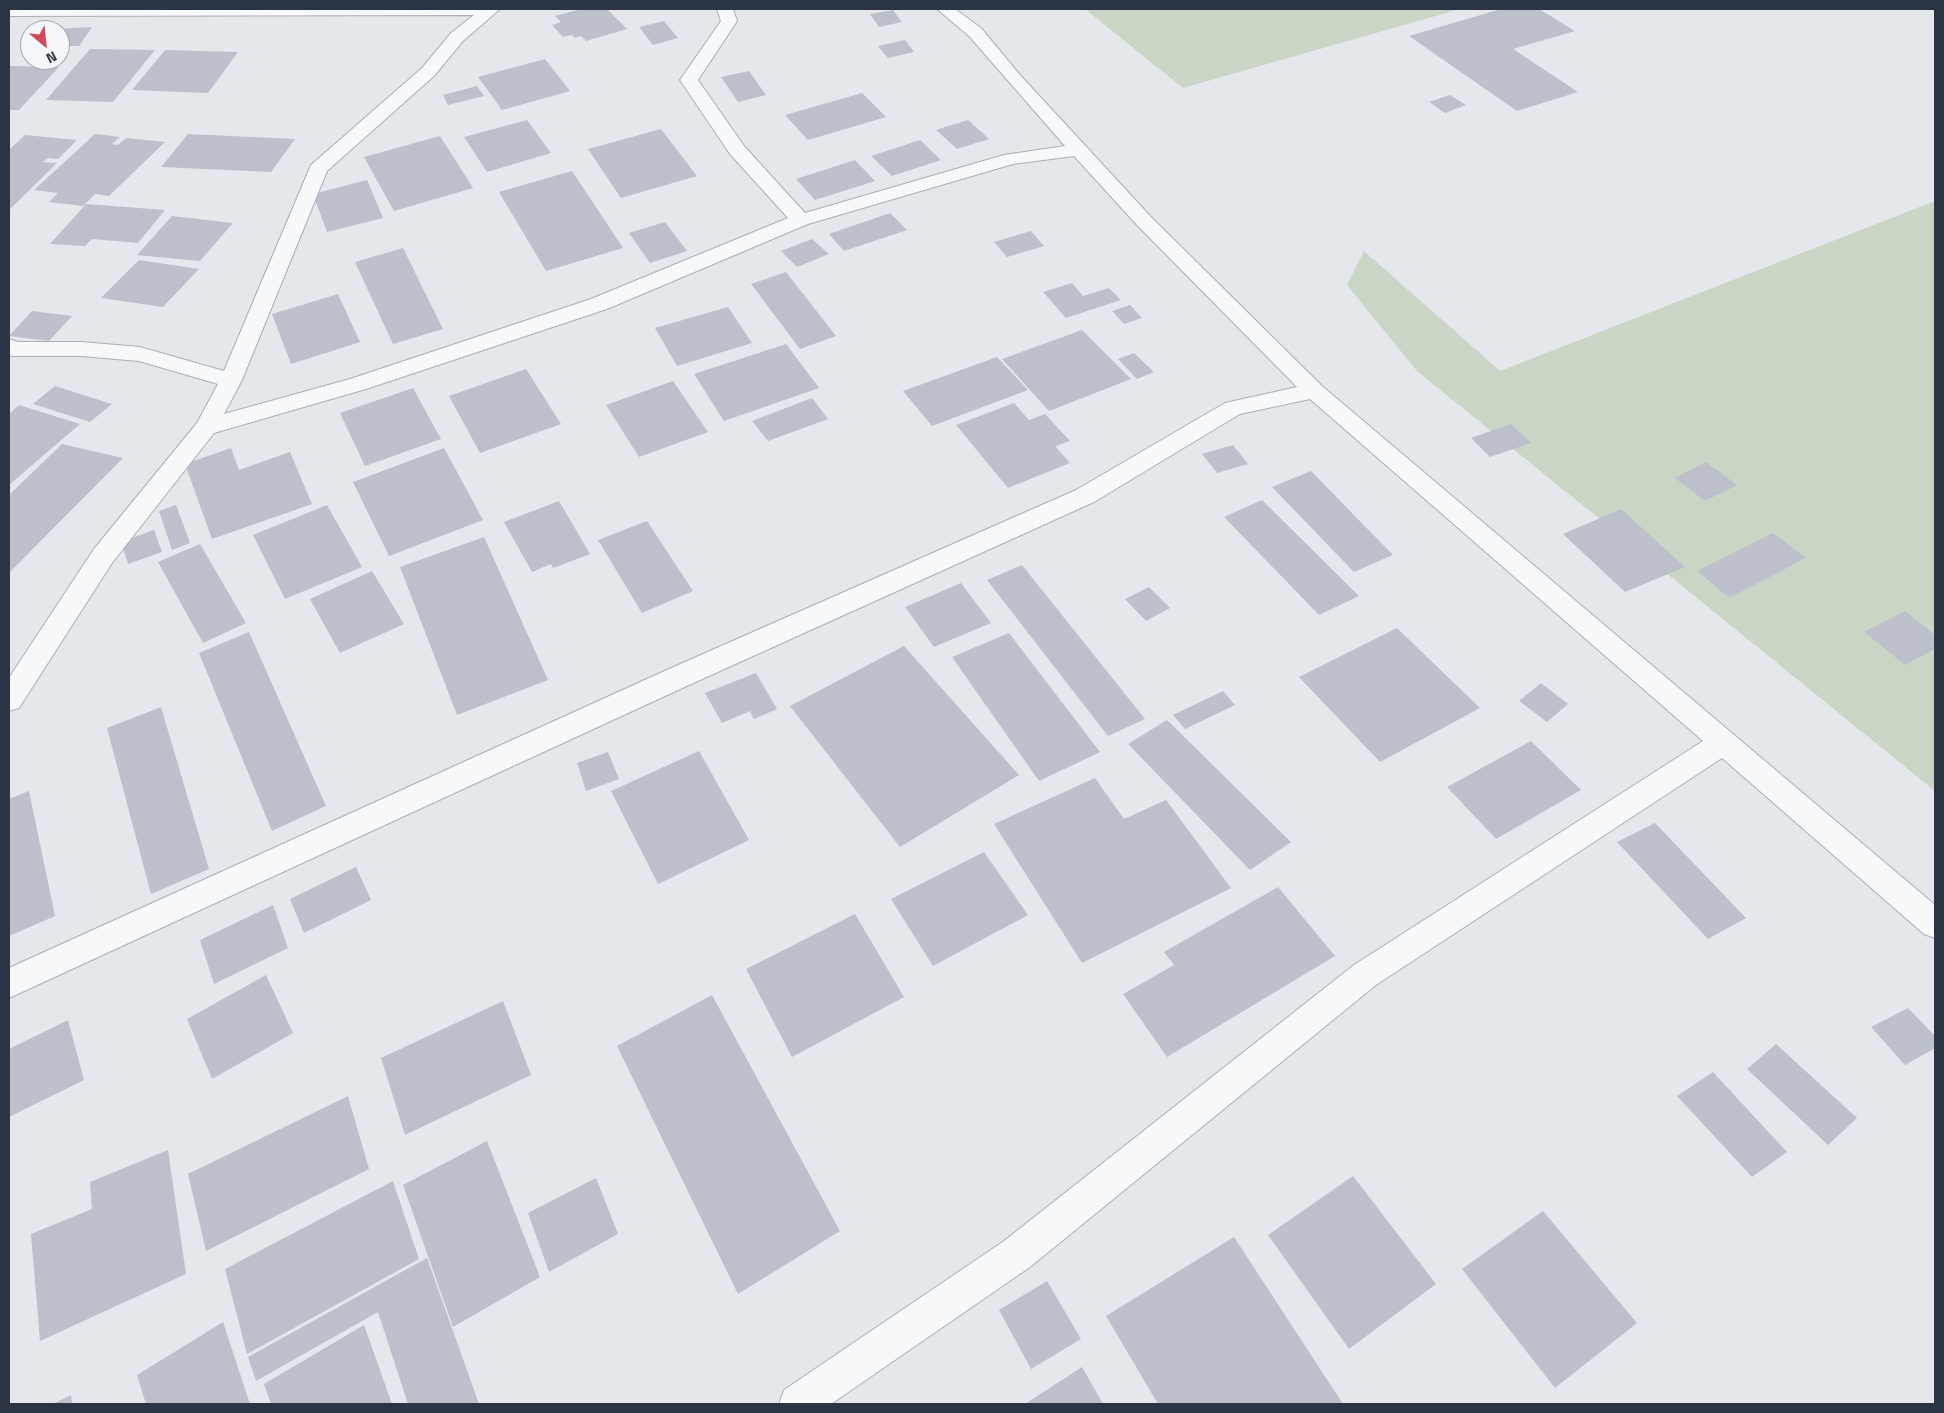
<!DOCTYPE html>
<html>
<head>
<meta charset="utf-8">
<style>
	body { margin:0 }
	#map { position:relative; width:1944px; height:1413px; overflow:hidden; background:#e4e7ec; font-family:"Titillium Web",sans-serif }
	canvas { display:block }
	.frame { position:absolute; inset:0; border:10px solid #2b3445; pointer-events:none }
	.north { position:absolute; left:20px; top:20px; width:50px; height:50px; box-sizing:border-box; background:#f4f6f9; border:1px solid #a4a8b1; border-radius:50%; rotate:152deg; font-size:14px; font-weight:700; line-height:20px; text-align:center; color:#2b3445 }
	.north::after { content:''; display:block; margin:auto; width:18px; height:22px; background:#d1495b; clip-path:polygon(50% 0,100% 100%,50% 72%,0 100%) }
</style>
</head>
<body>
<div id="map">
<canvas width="1944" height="1413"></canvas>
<div class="frame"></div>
<div class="north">N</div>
</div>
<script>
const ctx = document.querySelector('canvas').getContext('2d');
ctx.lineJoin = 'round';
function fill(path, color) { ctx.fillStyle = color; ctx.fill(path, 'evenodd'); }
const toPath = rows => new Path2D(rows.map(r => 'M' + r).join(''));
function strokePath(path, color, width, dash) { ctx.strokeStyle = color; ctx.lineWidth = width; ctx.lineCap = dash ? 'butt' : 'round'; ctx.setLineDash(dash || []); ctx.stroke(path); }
const green = toPath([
	[1085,9,1460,9,1183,88],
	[1935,201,1935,791,1417,371,1347,285,1364,251,1500,371]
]);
const building = toPath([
	[581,9,607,9,627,29,586,41,581,36,575,38,572,35,563,37,552,25,561,22,555,16],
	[1501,9,1539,9,1575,31,1513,49,1578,92,1517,111,1409,36],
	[893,10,902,22,879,27,870,14],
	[664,21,678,38,653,45,639,27],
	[92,27,79,46,64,46,60,52,60,30,34,30],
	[905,40,914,52,888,58,878,46],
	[90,49,155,50,113,102,46,100],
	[165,50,238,52,208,93,132,90],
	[545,59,570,91,502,110,478,77],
	[9,66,59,67,19,110,9,110],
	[749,71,766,95,738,102,721,77],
	[477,86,484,96,448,105,443,95],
	[862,93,886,117,808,140,785,115],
	[1450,95,1466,105,1445,113,1429,102],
	[527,120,551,153,487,172,464,137],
	[968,120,989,139,957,149,936,130],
	[661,129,697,176,621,198,588,149],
	[95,134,120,137,112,144,118,145,126,138,165,142,109,196,95,194,83,206,49,202,58,193,34,190],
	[188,134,295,139,271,172,161,167],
	[25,135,77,140,58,159,48,158,43,162,57,163,9,210,9,150],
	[440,136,473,188,394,211,364,157],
	[920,140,941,160,892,176,871,156],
	[855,160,875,181,815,200,796,179],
	[572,171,623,248,546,271,499,192],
	[367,180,383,218,327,232,313,194],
	[86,204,165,210,138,243,92,239,85,246,50,244],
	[890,213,907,230,844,251,829,234],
	[172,216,233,223,200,261,137,255],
	[665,222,687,251,650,263,629,233],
	[1031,231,1044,246,1007,257,994,242],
	[812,239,829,254,797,267,781,251],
	[403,248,443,329,393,344,355,262],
	[139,260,199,269,163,307,101,298],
	[786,272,836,336,800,349,751,284],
	[1072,283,1083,296,1109,288,1121,300,1066,318,1043,292],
	[338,294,360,342,291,364,272,314],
	[1130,305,1142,318,1124,324,1112,311],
	[728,307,752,343,677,366,655,328],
	[32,311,72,316,49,341,9,336],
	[1082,330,1131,379,1049,411,1002,359],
	[786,344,819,388,724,421,694,374],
	[1134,353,1154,372,1137,379,1118,359],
	[997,357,1028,390,932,426,903,391],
	[526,369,561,424,480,453,449,396],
	[673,381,708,432,639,457,606,405],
	[55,386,112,404,90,422,33,404],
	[413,388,441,439,365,466,340,413],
	[812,398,828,419,768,441,752,421],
	[1014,403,1029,420,1045,414,1070,441,1055,446,1070,463,1008,488,956,425],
	[19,405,80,424,9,485,9,414],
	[1511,424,1531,443,1490,457,1471,438],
	[62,444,123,458,9,573,9,495],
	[1233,445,1248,464,1217,473,1202,454],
	[231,448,239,470,290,452,312,504,212,539,185,464],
	[444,448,483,520,389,556,353,482],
	[1706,462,1737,485,1705,501,1675,478],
	[1311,471,1393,555,1354,572,1272,487],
	[1262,500,1359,596,1319,615,1224,517],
	[559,501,590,554,553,568,551,564,532,572,504,522],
	[176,505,190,543,172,550,159,511],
	[327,505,362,567,285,599,253,535],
	[1621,509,1685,567,1625,592,1563,534],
	[647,521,693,591,642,613,598,540],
	[154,530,162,552,128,564,121,542],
	[1773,533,1806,558,1729,598,1697,571],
	[484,537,548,680,457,715,400,567],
	[200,544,246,623,203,643,158,562],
	[1022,565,1145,719,1108,736,987,580],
	[372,571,404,624,340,653,310,599],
	[961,583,991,623,934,647,905,607],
	[1149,587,1170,608,1146,621,1125,599],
	[1905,611,1935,635,1935,649,1905,665,1864,632],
	[1397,628,1480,708,1380,762,1299,677],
	[249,632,326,806,272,831,199,653],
	[1009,633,1100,752,1039,781,952,657],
	[904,646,1019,775,900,847,790,706],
	[756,673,777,709,754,719,750,711,722,723,705,693],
	[1541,683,1568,704,1547,722,1519,701],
	[1223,691,1235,705,1185,729,1173,715],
	[161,707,209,869,151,894,107,728],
	[1167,720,1291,842,1250,870,1128,744],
	[1531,741,1581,790,1496,839,1447,787],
	[699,751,749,840,658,884,611,791],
	[608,752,619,779,586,791,577,763],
	[1095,778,1124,819,1166,800,1231,888,1082,963,994,824],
	[29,791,55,916,9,936,9,799],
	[1655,823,1746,918,1708,939,1617,842],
	[984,852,1028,915,933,966,891,899],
	[356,867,371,900,304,933,290,899],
	[1278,887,1335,956,1167,1057,1123,994,1174,965,1164,952],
	[273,905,288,948,214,984,200,940],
	[855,914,904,997,792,1057,746,969],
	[266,975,293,1033,212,1079,187,1019],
	[712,995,840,1231,738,1294,617,1046],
	[503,1001,531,1075,405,1135,381,1058],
	[1908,1008,1935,1036,1935,1048,1905,1065,1871,1027],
	[68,1020,84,1080,9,1117,9,1049],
	[1776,1044,1857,1118,1828,1145,1747,1069],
	[1713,1072,1787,1152,1752,1177,1677,1096],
	[348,1096,369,1169,206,1251,188,1174],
	[487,1141,540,1277,453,1327,403,1185],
	[168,1150,186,1274,40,1341,31,1234,92,1209,90,1182],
	[1353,1176,1436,1284,1349,1349,1268,1235],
	[596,1178,618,1234,549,1272,528,1213],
	[393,1181,419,1259,247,1354,225,1269],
	[1543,1211,1637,1323,1555,1388,1462,1269],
	[1234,1237,1343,1404,1158,1404,1106,1316],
	[427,1258,479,1404,408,1404,378,1312,256,1381,248,1357],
	[1047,1281,1081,1339,1031,1369,999,1310],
	[223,1322,250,1404,146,1404,137,1375],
	[364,1325,392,1404,271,1404,264,1384],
	[1082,1367,1103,1404,1025,1404],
	[71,1395,72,1404,53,1404]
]);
const minor = toPath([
	[9,9,500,9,463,41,434,76,327,171,242,380,224,414,350,379,591,299,788,218,730,154,680,80,721,21,717,9,733,9,737,21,698,80,744,146,805,213,1004,155,1065,146,969,36,937,9,955,9,981,28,1020,75,1151,217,1322,386,1935,905,1935,938,1924,934,1722,758,1376,985,1030,1267,831,1404,779,1404,784,1390,1004,1241,1354,965,1703,741,1310,399,1240,414,1094,502,689,685,9,998,9,968,669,669,1076,490,1225,403,1297,387,1137,225,1074,156,1013,164,808,224,607,309,366,389,214,433,112,563,19,708,9,711,9,678,94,549,197,423,218,384,139,361,81,356,13,356,9,355,9,339,18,342,81,342,140,347,224,371,311,165,422,68,451,33,474,15,9,16,9,9]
]);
fill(green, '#c9d6c5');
fill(building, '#bbc0ca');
strokePath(minor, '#a9aeb7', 2);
fill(minor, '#f7f8fa');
</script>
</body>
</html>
